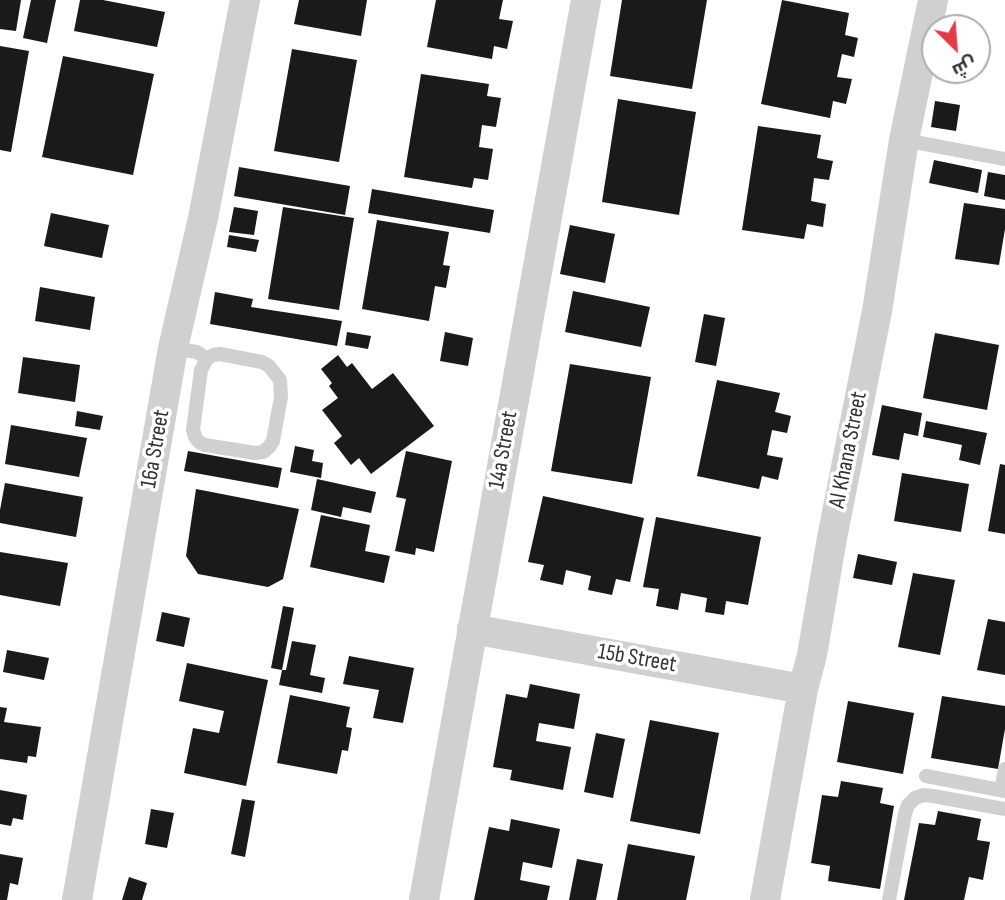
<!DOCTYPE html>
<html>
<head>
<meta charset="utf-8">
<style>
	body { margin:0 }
	#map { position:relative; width:1005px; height:900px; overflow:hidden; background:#fff; font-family:"Sofia Sans Condensed",Cairo,sans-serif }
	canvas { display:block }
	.north { position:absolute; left:921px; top:14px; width:70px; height:70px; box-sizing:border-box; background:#fff; border:2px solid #adadad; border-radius:50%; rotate:155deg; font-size:19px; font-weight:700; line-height:28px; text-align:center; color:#333 }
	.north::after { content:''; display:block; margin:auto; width:24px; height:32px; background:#e63946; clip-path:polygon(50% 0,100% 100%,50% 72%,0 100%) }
</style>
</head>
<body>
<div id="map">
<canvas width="1005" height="900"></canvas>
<div class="north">ش</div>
</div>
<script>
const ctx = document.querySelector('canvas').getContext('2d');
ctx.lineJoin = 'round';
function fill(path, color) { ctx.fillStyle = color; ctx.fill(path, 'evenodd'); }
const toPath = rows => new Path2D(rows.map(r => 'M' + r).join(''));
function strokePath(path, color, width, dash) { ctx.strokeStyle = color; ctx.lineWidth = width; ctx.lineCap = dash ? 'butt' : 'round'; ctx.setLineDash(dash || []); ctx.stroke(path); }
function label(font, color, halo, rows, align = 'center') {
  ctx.font = font + ' "Sofia Sans Condensed",sans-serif'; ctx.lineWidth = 7; ctx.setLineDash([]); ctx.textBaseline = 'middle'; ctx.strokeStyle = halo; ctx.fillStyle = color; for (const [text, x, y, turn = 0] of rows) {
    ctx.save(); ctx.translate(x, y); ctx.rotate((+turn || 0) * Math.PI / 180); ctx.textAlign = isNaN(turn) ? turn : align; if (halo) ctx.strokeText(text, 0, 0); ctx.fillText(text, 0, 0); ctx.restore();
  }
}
const building = toPath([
	[0,0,21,0,16,31,0,29],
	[31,0,56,0,47,43,23,38],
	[80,0,103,0,165,12,157,47,74,31],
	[299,0,367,0,361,36,294,24],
	[436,0,503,0,499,19,513,21,507,49,494,46,492,59,427,47],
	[622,0,707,0,692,89,610,76],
	[782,0,849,13,845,35,858,38,854,57,842,54,837,77,852,79,846,104,833,101,830,118,761,104],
	[0,46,29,51,11,152,0,150],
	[292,49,357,60,339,162,274,151],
	[63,56,154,74,133,175,42,157],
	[421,74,489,84,487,96,501,98,496,127,482,125,479,147,493,149,488,180,474,178,472,188,404,177],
	[618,99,696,112,679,215,602,202],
	[935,101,960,105,956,131,931,127],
	[758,126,821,135,817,158,833,161,829,180,814,178,811,201,826,204,823,227,807,224,804,239,742,230],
	[934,160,982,170,978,193,929,183],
	[239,167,350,186,345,215,234,196],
	[988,172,1005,175,1005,200,984,196],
	[372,189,494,210,490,233,368,213],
	[964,203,1005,209,1005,229,999,265,955,259],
	[234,207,258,211,254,235,229,232],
	[283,207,354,218,339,310,268,299],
	[51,213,109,225,102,258,44,246],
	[377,220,449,232,443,265,450,266,446,288,435,286,429,321,362,309],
	[570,225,615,234,605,283,560,274],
	[229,235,259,240,256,252,227,247],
	[40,287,95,297,90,330,35,321],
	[573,291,650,307,641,347,565,332],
	[215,292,253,299,251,307,342,321,337,346,210,324],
	[704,314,725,318,716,366,695,362],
	[347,332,371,336,368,349,345,345],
	[445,332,473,338,468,366,440,361],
	[935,333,999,345,987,410,923,398],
	[338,355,347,367,352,363,372,389,393,373,434,426,371,474,359,458,351,465,334,443,342,436,322,410,338,398,329,386,332,383,321,369],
	[23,357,80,365,75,402,18,393],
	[570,364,651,377,632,484,551,471],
	[717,380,780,393,775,412,791,416,787,433,772,430,767,455,783,458,778,480,762,476,759,489,697,476],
	[882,405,922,413,918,436,904,433,899,460,872,455],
	[77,411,103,416,100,430,75,426],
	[926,421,987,433,980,465,959,460,962,445,923,437],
	[11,425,87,438,79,477,5,464],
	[295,446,314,450,312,461,323,463,321,478,290,472],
	[188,451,282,468,278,488,184,471],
	[406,451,452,461,434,552,416,548,415,555,395,551,406,499,396,497],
	[1000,464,1005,465,1005,534,988,531],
	[902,473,969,484,961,532,894,521],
	[317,479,376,492,371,513,343,507,341,517,311,510],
	[5,483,83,497,76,537,0,523,0,510],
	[196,489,299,509,283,579,268,587,198,574,186,556],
	[543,496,644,518,630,582,616,579,612,595,588,590,591,576,566,570,563,585,540,580,544,565,528,562],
	[321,515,370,525,365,551,390,556,384,583,310,567],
	[656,517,761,537,748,605,726,601,724,615,705,612,707,598,681,593,678,610,656,606,659,589,643,587],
	[0,552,68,563,60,606,0,595],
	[858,554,897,562,892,585,853,578],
	[913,573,955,580,940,655,898,647],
	[283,606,294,608,282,670,271,668],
	[162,612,190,618,184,647,156,641],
	[988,619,1005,622,1005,675,977,670],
	[292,641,316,645,310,675,325,678,322,693,279,685,282,670,286,670],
	[7,650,49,658,44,680,3,672],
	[349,656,414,668,403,723,373,718,379,690,343,684],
	[187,663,268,680,246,786,184,773,193,728,219,733,224,711,179,701],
	[530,684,580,694,574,729,539,723,536,741,571,747,563,790,510,780,512,770,493,767,506,694,527,698],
	[290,695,350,707,346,727,352,728,348,751,342,750,337,774,277,763],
	[942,696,1005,706,1005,729,998,769,931,758],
	[848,701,914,713,903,774,837,762],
	[0,707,7,708,4,722,41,727,36,757,28,756,27,763,0,759],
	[650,720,719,733,700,834,630,821],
	[596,733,625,739,613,798,584,792],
	[841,781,883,788,880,803,894,806,880,889,828,881,830,866,811,863,822,795,838,797],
	[0,790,27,795,23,820,13,818,11,826,0,824],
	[242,799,255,801,245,857,231,854],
	[151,809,174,813,167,848,145,844],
	[938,811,981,819,977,840,990,842,983,880,969,877,964,900,904,900,919,823,935,825],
	[511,819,560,829,552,868,523,862,520,880,550,886,547,900,474,900,489,827,509,831],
	[628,844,695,856,686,900,617,900],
	[0,854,23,858,18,885,10,883,7,900,0,900],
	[577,859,603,864,596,900,569,900],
	[129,877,147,883,142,900,122,900]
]);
const lane = toPath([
	[904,140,1005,159],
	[173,348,197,352,207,359],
	[220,354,262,362,269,366,280,380,281,397,273,441,269,447,263,452,255,453,205,445,199,442,195,437,193,430,201,370,207,359,213,355,220,354],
	[926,776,1005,791],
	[1001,790,1005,769],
	[889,900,905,814,908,805,915,798,924,795,933,796,1005,809]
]);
const street = toPath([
	[472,629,803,689],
	[77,900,173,348,203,218,245,0],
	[424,900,586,0],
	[765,900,803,689,812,655,832,538,877,311,904,140,933,0]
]);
const streetNames = [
	["16a Street",156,449,-80],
	["14a Street",504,450,-80],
	["Al Khana Street",849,450,-79],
	["15b Street",637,659,10]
];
fill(building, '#1a1a1a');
strokePath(lane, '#d0d0d0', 14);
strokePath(street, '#d0d0d0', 30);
label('23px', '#333', '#fff', streetNames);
</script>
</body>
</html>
